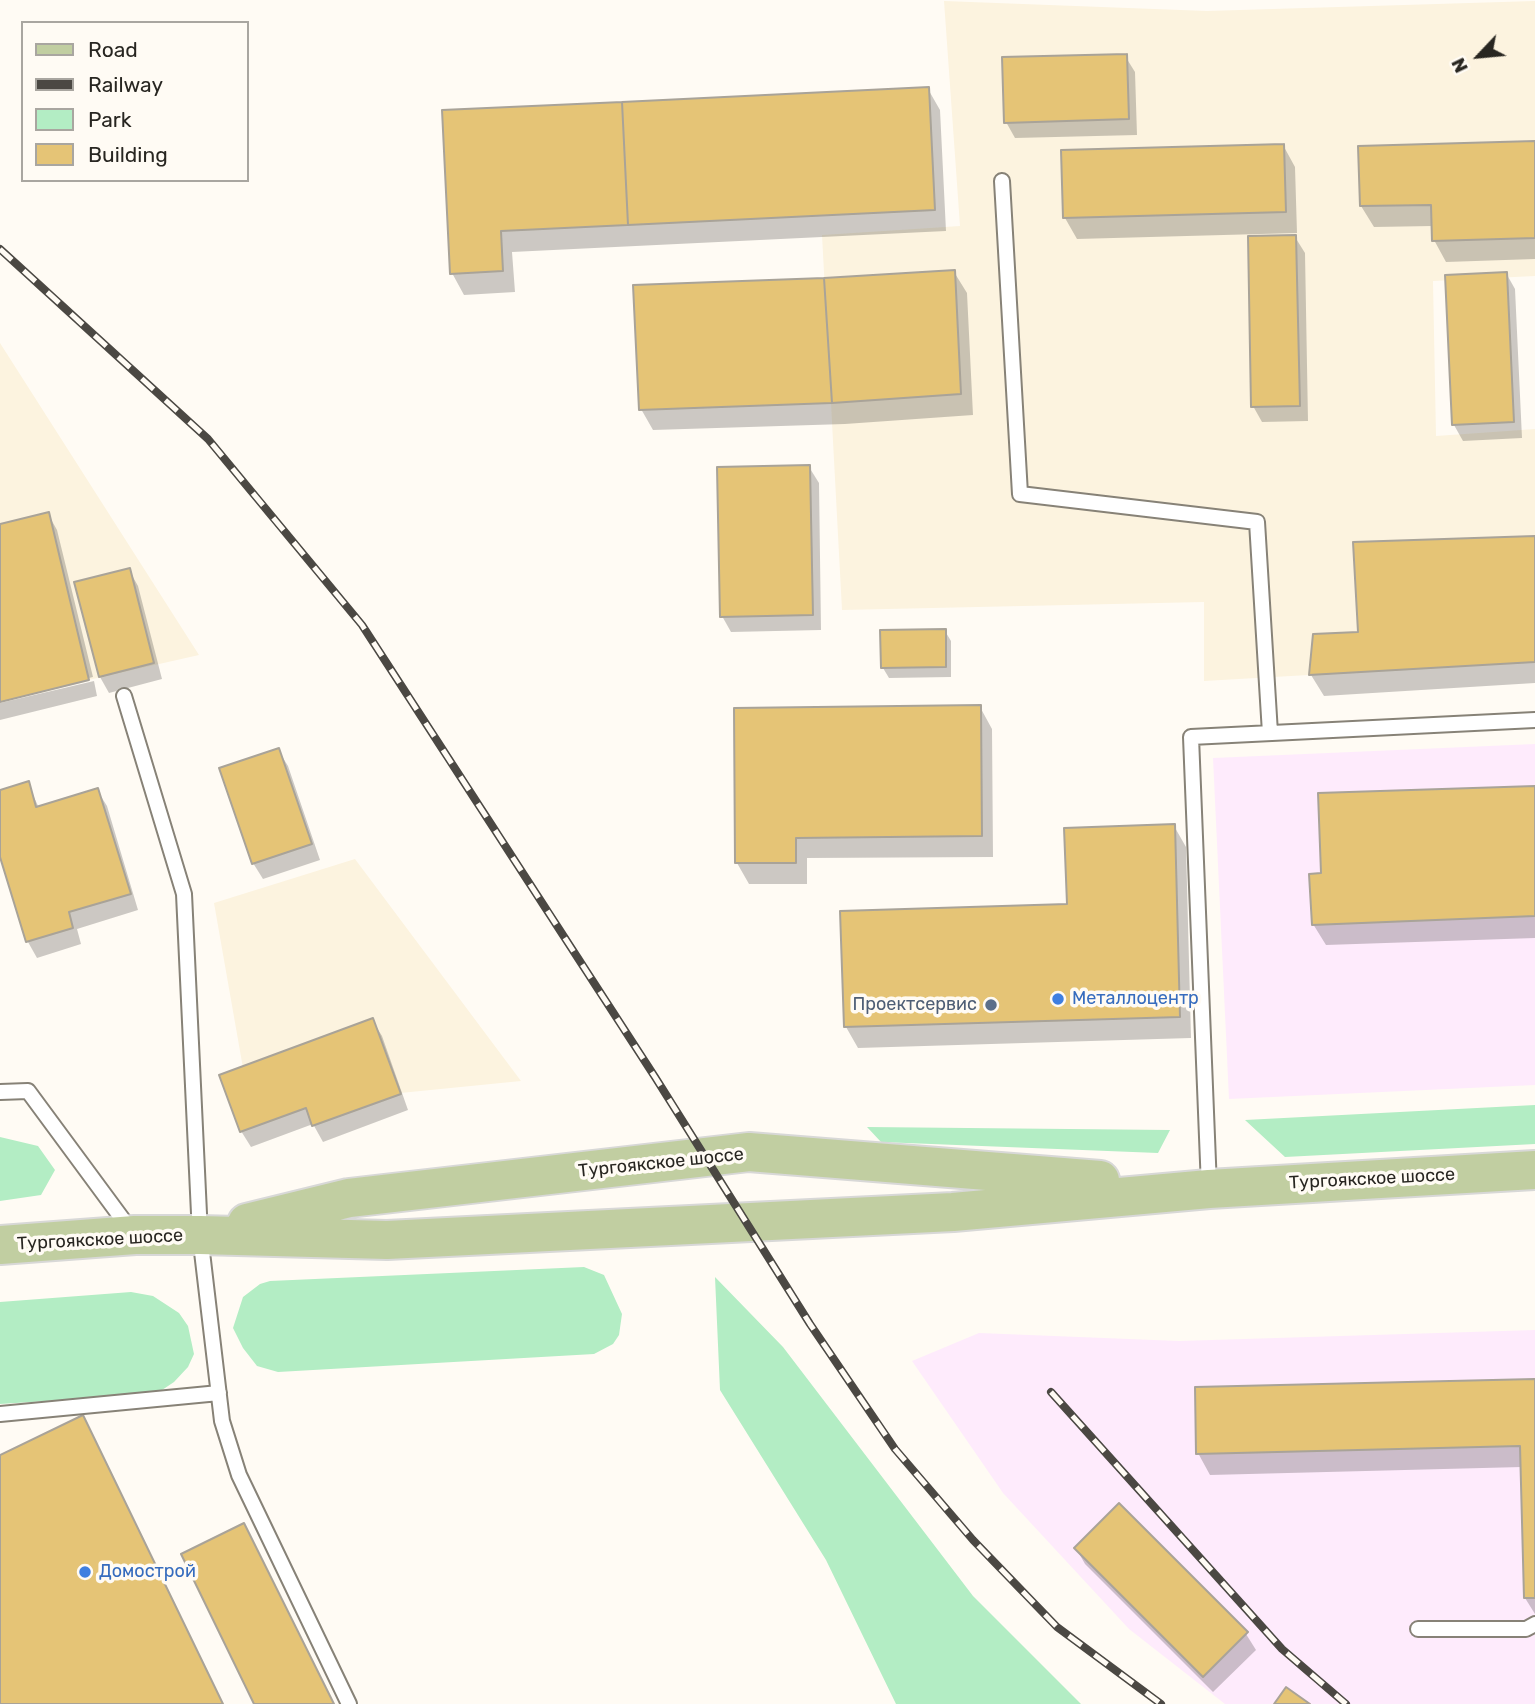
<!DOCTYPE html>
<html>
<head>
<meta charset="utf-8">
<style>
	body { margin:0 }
	#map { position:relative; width:1535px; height:1704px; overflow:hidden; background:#fffbf4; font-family:Rubik,sans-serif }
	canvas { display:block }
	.legend { position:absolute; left:21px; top:21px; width:228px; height:161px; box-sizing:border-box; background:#fffbf4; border:2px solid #a9a6a0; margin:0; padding:9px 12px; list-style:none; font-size:21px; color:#282621 }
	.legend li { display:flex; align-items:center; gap:14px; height:35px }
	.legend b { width:35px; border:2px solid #a9a6a0 }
	.north { position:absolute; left:1444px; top:21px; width:70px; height:70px; -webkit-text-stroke:5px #fffbf4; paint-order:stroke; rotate:244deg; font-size:19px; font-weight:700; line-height:28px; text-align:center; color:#282621 }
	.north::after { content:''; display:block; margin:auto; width:24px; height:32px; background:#282621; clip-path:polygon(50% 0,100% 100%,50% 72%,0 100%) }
</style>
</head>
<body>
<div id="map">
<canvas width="1535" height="1704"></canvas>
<ul class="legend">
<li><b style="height:9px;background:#c1cea1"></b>Road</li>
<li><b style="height:9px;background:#4b4843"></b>Railway</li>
<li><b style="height:19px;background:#b3edc4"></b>Park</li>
<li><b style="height:19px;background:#e5c476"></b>Building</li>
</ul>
<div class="north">N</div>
</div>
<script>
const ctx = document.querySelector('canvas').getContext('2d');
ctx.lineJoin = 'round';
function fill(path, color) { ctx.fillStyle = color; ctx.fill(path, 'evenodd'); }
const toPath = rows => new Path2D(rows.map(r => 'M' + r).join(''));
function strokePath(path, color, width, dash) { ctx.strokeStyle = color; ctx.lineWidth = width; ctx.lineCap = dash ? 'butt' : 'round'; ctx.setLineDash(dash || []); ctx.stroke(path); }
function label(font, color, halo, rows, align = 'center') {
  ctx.font = font + ' Rubik,sans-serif'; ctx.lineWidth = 7; ctx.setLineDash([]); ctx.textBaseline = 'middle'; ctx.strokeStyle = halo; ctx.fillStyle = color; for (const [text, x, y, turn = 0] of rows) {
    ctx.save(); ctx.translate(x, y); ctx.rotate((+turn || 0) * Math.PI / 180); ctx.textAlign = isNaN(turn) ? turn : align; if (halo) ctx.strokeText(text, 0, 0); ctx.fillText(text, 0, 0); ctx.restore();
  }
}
const commercial = toPath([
	[1535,744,1535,1085,1229,1099,1213,758],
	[1535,1330,1535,1704,1225,1704,1129,1629,1003,1493,912,1361,979,1333,1179,1341]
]);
const built = toPath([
	[944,1,1207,11,1535,1,1535,276,1433,281,1436,436,1535,429,1535,662,1204,681,1204,602,842,610,822,235,960,226],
	[0,343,199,655,0,700],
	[355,859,521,1081,250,1108,214,903]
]);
const green = toPath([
	[1535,1105,1535,1144,1285,1157,1245,1120],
	[867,1127,1170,1130,1158,1153,881,1142],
	[0,1137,38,1146,55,1170,41,1195,0,1201],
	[584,1267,604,1275,622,1314,619,1335,613,1344,594,1354,278,1372,257,1366,243,1348,233,1328,243,1297,260,1284,270,1281],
	[715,1277,783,1347,973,1596,1081,1704,896,1704,826,1560,720,1390],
	[131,1292,153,1296,179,1313,188,1326,194,1354,188,1367,174,1382,156,1394,0,1404,0,1302]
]);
const shadow = toPath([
	[1125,56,1135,72,1137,135,1015,138,1006,122],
	[928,89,940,110,946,231,512,252,515,292,464,295,452,273,444,112],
	[1535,143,1535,259,1446,262,1434,240,1433,226,1374,227,1361,206],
	[1283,145,1295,167,1297,233,1077,239,1065,218],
	[1295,237,1305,253,1308,421,1262,422,1253,406],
	[954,272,967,293,973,415,845,424,653,430,641,409,824,280],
	[1506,273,1515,289,1522,438,1463,441,1454,425],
	[809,467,819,483,821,630,731,632,722,616],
	[48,514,57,530,93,677,0,700,0,526],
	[1535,538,1535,683,1324,696,1311,675,1315,636,1360,634],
	[129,570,138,586,162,679,109,693,100,677],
	[945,631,951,641,951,677,889,678,883,668],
	[94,681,97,696,0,720,0,703],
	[980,707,992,729,993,857,807,858,807,884,749,884,737,863],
	[278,750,288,766,320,860,263,879,253,863],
	[28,784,39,808,97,790,107,806,138,910,77,929,81,944,37,958,28,942,0,851,0,792],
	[1535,787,1535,938,1326,945,1313,924,1322,875],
	[1174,826,1186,847,1191,1038,858,1048,846,1027,1069,906],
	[372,1020,382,1036,408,1110,323,1142,313,1124,251,1147,241,1131],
	[1535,1381,1535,1614,1525,1598,1522,1467,1210,1475,1198,1453],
	[82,1417,94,1438,223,1704,0,1704,0,1457],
	[1076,1548,1246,1634,1256,1650,1213,1692,1085,1564]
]);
const building = toPath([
	[1127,54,1129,119,1004,123,1002,57,1127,54],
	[929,87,935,210,628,225,622,102,929,87],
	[622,102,628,225,501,231,503,271,450,274,442,110,622,102],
	[1535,141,1535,238,1432,241,1431,205,1360,206,1358,146,1535,141],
	[1284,144,1286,212,1063,218,1061,150,1284,144],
	[1296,235,1300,406,1251,407,1248,236,1296,235],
	[955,270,961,394,832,403,824,278,955,270],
	[1507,272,1514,422,1452,425,1445,275,1507,272],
	[824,278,832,403,639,410,633,285,824,278],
	[810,465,813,615,720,617,717,467,810,465],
	[49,512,89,680,0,702,0,524,49,512],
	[1535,536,1535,662,1309,675,1313,634,1358,632,1353,542,1535,536],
	[130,568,154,663,99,677,74,582,130,568],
	[946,629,946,667,881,668,880,630,946,629],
	[981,705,982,836,796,838,796,863,735,863,734,708,981,705],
	[279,748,312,844,252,864,219,768,279,748],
	[29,781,36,807,98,788,131,894,69,912,73,928,26,942,0,857,0,790,29,781],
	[1535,786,1535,916,1312,925,1309,874,1321,873,1318,793,1535,786],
	[1175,824,1180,1017,844,1027,840,911,1067,904,1064,828,1175,824],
	[373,1018,401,1094,312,1126,306,1108,240,1132,219,1075,373,1018],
	[1535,1379,1535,1598,1524,1598,1520,1446,1196,1454,1195,1387,1535,1379],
	[83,1415,223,1704,0,1704,0,1455,83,1415],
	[1119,1503,1248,1632,1203,1677,1074,1548,1119,1503],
	[244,1523,334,1704,254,1704,181,1554,244,1523],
	[1286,1687,1310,1704,1274,1704,1286,1687]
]);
const lane = toPath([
	[1002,181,1020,494,1257,522,1270,733],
	[124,696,184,894,200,1235,222,1421,239,1475,349,1704],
	[0,1092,28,1091,132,1232],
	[1209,1187,1191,737,1535,720],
	[0,1414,219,1393],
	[1418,1629,1526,1629,1535,1624]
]);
const primary = toPath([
	[247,1223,349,1198,749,1152,1100,1180],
	[0,1245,135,1235,200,1235,387,1240,953,1212,1209,1189,1535,1170]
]);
const rail = toPath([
	[0,249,208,439,362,625,655,1077,810,1324,895,1449,973,1540,1057,1627,1161,1704],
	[1051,1392,1282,1649,1346,1704]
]);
const markers = [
	[1058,999,7,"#3f7fe0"],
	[991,1005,7,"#5c6f8a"],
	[85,1572,7,"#3f7fe0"]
];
const shopNames = [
	["Металлоцентр",1072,999],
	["Домострой",99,1572]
];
const serviceNames = [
	["Проектсервис",977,1005]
];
const streetNames = [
	["Тургоякское шоссе",661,1163,-6],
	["Тургоякское шоссе",1372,1179,-3],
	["Тургоякское шоссе",100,1240,-3]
];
fill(commercial, '#feebfc');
fill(built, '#fcf3df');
fill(green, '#b3edc4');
fill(shadow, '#0003');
fill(building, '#e5c476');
strokePath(building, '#a9a398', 2);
strokePath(lane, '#878277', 18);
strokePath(primary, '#d8d8d7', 42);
strokePath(lane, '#fff', 14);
strokePath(primary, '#c1cea1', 38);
strokePath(rail, '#4b4843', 8);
strokePath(rail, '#fffbf4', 5, [16]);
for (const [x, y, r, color] of markers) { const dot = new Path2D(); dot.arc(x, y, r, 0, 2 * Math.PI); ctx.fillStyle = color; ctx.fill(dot); strokePath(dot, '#fffbf4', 2.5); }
label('18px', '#366cbe', '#fffbf4', shopNames, 'left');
label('18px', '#4e5e75', '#fffbf4', serviceNames, 'right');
label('18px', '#282621', '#fffbf4', streetNames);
</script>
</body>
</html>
